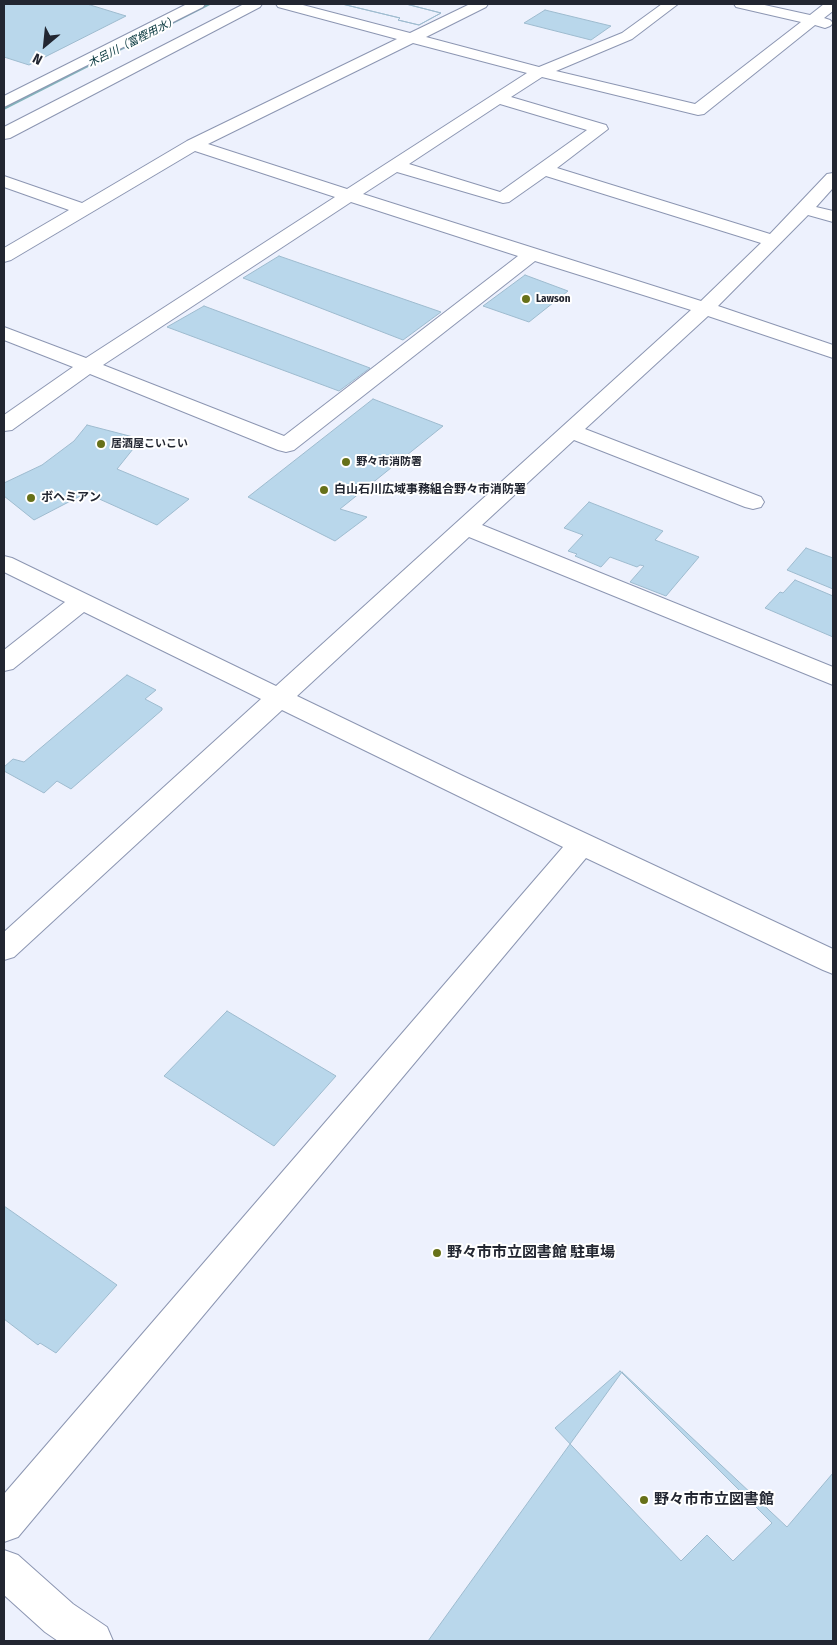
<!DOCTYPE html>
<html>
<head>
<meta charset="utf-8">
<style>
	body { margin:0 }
	#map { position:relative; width:837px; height:1645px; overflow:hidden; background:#edf1fd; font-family:"Fira Sans Condensed",sans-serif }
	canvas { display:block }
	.frame { position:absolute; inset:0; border:5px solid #222631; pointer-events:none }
	.north { position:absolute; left:20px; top:20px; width:50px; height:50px; -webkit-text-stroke:4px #fff; paint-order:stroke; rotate:208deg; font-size:14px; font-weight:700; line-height:20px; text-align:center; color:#222631 }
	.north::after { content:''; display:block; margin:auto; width:18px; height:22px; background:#222631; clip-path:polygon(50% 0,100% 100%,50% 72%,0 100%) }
</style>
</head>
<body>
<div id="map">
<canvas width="837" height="1645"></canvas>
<div class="frame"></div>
<div class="north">N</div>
</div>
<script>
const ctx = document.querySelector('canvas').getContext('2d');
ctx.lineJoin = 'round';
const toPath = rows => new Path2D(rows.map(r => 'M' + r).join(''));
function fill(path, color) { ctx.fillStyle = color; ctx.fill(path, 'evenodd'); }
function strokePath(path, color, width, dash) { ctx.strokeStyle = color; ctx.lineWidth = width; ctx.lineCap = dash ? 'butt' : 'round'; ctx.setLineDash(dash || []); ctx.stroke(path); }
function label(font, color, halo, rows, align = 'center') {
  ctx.font = font + ' "Fira Sans Condensed","Noto Sans JP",sans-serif'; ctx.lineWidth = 4; ctx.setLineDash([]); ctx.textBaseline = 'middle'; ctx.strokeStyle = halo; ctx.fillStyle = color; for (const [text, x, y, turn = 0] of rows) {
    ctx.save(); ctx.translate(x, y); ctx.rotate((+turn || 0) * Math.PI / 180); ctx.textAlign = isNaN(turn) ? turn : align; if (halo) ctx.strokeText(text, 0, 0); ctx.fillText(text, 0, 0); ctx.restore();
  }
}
const stream = toPath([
	[204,4,212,4,4,110,4,105,204,4]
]);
const building = toPath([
	[4,4,87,4,126,16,29,65,4,57,4,4],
	[342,4,406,4,441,13,419,25,398,20,400,18,342,4],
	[342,4,406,4,441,13,419,25,398,20,400,18,342,4],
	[545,10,611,26,591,40,524,23,545,10],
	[279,256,441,312,403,340,243,278,279,256],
	[525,275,568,291,529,322,483,306,525,275],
	[204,306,370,368,339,391,167,327,204,306],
	[373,399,443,426,340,509,367,517,335,541,248,497,373,399],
	[87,425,141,439,117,469,189,499,157,525,86,493,34,520,4,496,4,483,42,465,74,441,87,425],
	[589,502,663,531,655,540,699,557,666,596,630,582,644,566,640,565,637,567,610,557,601,567,575,556,577,554,568,551,583,535,564,528,589,502],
	[806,548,833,558,833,589,787,570,806,548],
	[795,580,833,596,833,637,765,608,780,592,783,593,795,580],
	[127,675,156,690,145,699,162,708,162,710,71,789,57,781,44,793,4,771,4,767,13,759,24,762,127,675],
	[227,1011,336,1076,274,1146,164,1076,227,1011],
	[4,1206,117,1285,56,1353,40,1343,38,1345,4,1319,4,1206],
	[620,1371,772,1523,733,1561,707,1535,681,1561,555,1428,620,1371],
	[622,1372,787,1527,833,1473,833,1641,428,1641,622,1372]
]);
const minor = toPath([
	[187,4,205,4,203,7,4,107,4,96,187,4],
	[244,4,262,4,260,7,10,138,4,139,4,127,244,4],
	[276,4,299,4,410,33,470,4,488,4,486,7,426,37,539,67,622,33,662,4,678,4,632,39,556,71,695,104,801,22,736,7,734,4,760,4,810,15,824,4,833,4,833,11,824,18,830,20,833,23,830,26,825,28,815,25,704,114,698,115,542,77,511,97,606,125,608,129,557,168,770,234,827,174,833,173,833,188,816,207,833,211,833,222,808,215,718,306,833,345,833,358,708,316,585,429,761,497,764,502,761,507,753,509,745,507,574,440,482,525,833,667,833,685,469,537,297,696,463,776,833,949,833,974,823,970,586,858,18,1537,4,1542,4,1494,563,847,282,710,14,957,4,960,4,932,261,699,84,612,13,669,4,671,4,650,65,602,4,572,4,556,12,558,276,686,691,310,535,261,294,450,286,452,278,450,90,374,12,430,4,431,4,415,73,367,4,340,4,327,86,358,335,197,195,151,11,260,4,262,4,248,69,210,4,187,4,176,82,203,187,141,397,39,278,7,276,4],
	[413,43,527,73,347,189,208,144,413,43],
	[500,104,587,130,500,192,409,164,500,104],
	[397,172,503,203,509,202,546,176,761,243,701,301,363,194,397,172],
	[351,202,518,256,284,436,103,365,351,202],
	[4,1550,18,1555,73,1604,107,1627,113,1641,58,1641,45,1632,4,1595,4,1550]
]);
const markers = [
	[526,299,5,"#677119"],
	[101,444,5,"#677119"],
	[346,462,5,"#677119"],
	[324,490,5,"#677119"],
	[31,498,5,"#677119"],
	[437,1253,5,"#677119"],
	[644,1500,5,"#677119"]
];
const farWaternames = [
	["木呂川（富樫用水）",133,42,-27]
];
const farPoinames = [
	["Lawson",536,299],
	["居酒屋こいこい",111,444],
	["野々市消防署",356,462]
];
const poiNames = [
	["白山石川広域事務組合野々市消防署",334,490],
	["ボヘミアン",41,498]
];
const nearPoinames = [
	["野々市市立図書館 駐車場",447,1253],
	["野々市市立図書館",654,1500]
];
fill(stream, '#83b4bb');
fill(building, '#b9d7eb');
strokePath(building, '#9ebbcf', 1);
strokePath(minor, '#8c96b2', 2);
fill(minor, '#fff');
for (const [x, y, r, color] of markers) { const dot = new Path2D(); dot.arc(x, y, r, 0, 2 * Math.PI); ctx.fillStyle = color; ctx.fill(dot); strokePath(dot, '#fff', 2); }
label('italic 11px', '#03343a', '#fff', farWaternames);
label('bold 11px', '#222631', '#fff', farPoinames, 'left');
label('bold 12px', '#222631', '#fff', poiNames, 'left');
label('bold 15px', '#222631', '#fff', nearPoinames, 'left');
</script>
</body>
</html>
